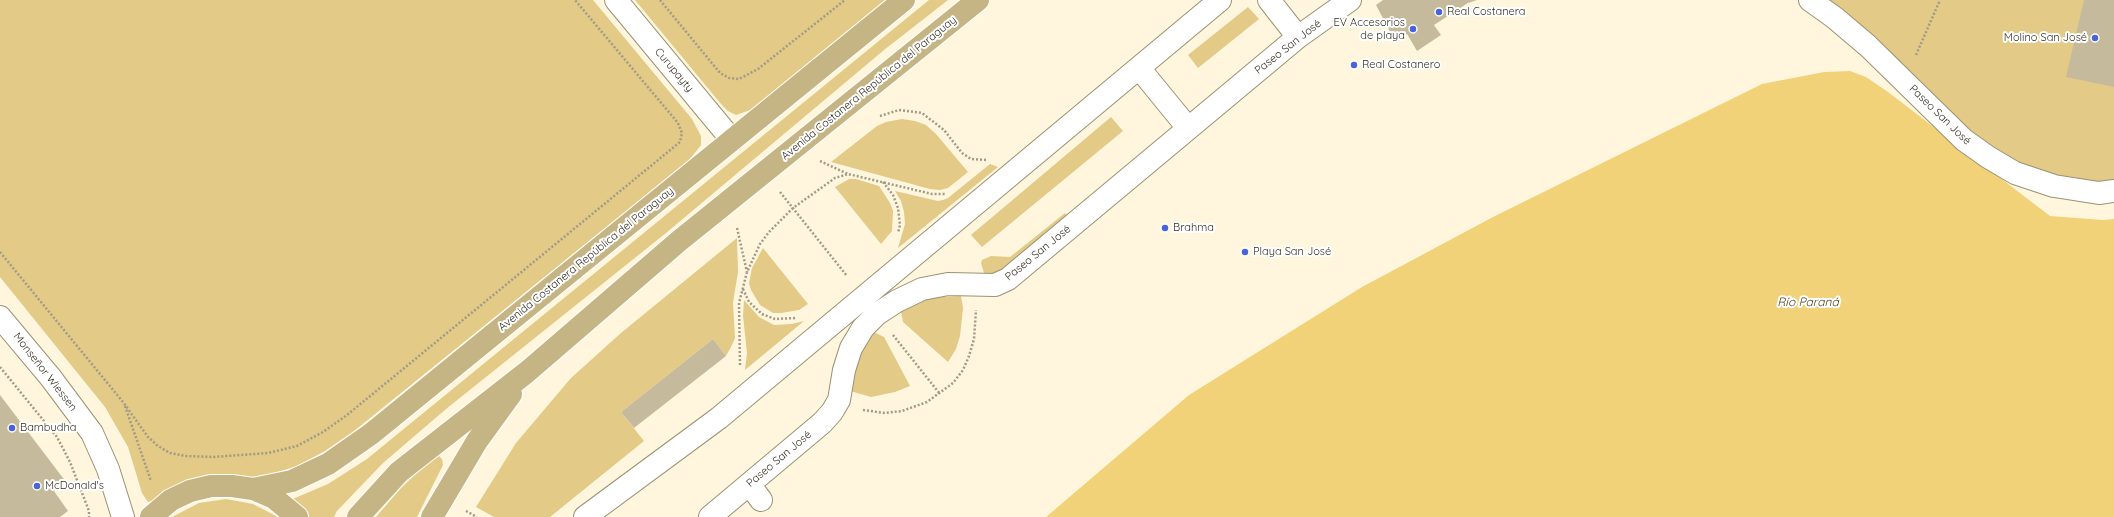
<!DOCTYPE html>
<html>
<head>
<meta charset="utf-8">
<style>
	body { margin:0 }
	canvas { display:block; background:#fff6dd }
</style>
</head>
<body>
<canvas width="2114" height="517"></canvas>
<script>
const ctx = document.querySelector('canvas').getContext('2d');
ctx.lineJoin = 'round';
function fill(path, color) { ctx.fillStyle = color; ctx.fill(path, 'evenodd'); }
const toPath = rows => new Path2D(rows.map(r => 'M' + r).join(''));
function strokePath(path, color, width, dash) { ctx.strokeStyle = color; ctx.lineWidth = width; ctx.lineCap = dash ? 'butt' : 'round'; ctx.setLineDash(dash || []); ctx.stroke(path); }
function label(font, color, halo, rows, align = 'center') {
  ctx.font = font + ' Quicksand,sans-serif'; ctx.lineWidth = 4; ctx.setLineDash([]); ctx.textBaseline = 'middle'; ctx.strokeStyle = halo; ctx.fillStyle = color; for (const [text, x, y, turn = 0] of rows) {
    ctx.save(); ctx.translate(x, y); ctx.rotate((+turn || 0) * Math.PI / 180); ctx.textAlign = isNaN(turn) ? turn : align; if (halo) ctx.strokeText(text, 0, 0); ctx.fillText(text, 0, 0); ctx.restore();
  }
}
const green = toPath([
	[0,0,593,0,692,119,701,136,701,145,689,160,354,431,325,451,297,466,262,477,238,478,148,502,142,493,128,447,105,407,0,277],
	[635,0,885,0,753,109,736,115,728,111,721,104],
	[929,0,948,0,884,50,666,233,446,409,383,463,337,511,334,517,309,517,303,510,288,501,328,484,367,459],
	[1824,0,2114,0,2114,182,2083,181,2054,176,2026,168,1981,140],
	[1248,7,1259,19,1198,68,1188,55],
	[1111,117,1123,131,982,247,971,235],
	[902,119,915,121,926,125,936,134,968,172,948,188,940,190,930,189,831,162,877,126,886,122],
	[990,164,998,167,898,248,905,224,904,212,901,201,895,191,938,201,943,200,948,198],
	[849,179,856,179,879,186,890,203,893,211,892,231,881,244,835,187],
	[1065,213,1070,220,1002,274,989,277,984,273,981,263,982,260,991,256,1010,257],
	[737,238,738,272,733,303,735,338,731,347,726,356,713,339,621,412,644,441,550,517,494,517,476,507,516,443,571,378,621,333],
	[763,248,808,304,799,310,781,313,773,313,760,305,751,290,749,283,752,268],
	[961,296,963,308,960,336,956,349,948,362,903,322,900,307,921,298],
	[744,300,759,317,774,325,792,324,804,321,745,370,747,353,743,316],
	[872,331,884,337,910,386,895,392,871,397,850,391,857,361],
	[439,456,442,459,443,465,417,517,376,517,401,488,434,457],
	[226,499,253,504,278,517,172,517,199,503]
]);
const water = toPath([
	[1850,71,1866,77,1888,92,2050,216,2103,220,2114,219,2114,517,1046,517,1189,395,1362,287,1493,217,1762,84,1824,72]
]);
const building = toPath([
	[1383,0,1477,0,1468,3,1434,25,1441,35,1417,51,1407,34,1396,43,1376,5],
	[2084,0,2114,0,2114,87,2066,77],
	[713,339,726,356,634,428,621,412],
	[0,395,66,482,54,491,68,511,60,517,0,517]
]);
const path = toPath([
	[660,0,720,73,729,78,739,79,758,69,845,0],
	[1916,55,1940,0],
	[880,116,899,110,922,113,944,130,962,153,971,159,986,160],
	[820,161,848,174],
	[883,182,893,195,898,208,900,225,898,233],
	[780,192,847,276],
	[737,228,747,272],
	[0,252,123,402,148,437,158,446,170,453,186,456,213,457,268,453,297,446,323,432,347,415,680,142,682,133,678,123,575,0],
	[743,289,749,302,762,314,775,319,796,318],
	[893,335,940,394],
	[740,365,739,303,747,272,760,244,769,232,793,208,835,178,848,174,932,194,945,194],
	[0,367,57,437,70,462,89,511,89,517],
	[125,406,151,481],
	[863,410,885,413,902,411,927,402,953,383,963,370,969,356,974,339,976,310],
	[466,511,477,517]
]);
const minor = toPath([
	[616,0,732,140],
	[1269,0,1298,37],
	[1810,0,1835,18,1868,46,1964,140,1988,157,2015,173,2054,186,2099,193,2114,191],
	[1139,68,1188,128],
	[0,317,51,378,92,433,108,469,123,517],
	[749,484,761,500],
	[585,517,719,418,1220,0],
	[710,517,822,423,832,412,839,400,844,370,851,348,863,328,877,314,897,301,922,289,948,284,995,285,1008,279,1298,37,1350,0]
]);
const major = toPath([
	[253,489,292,481,328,464,371,434,904,0],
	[151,517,171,500,190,491,211,486,232,486,253,489,274,498,297,517],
	[358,517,399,472,527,372,679,241,978,0],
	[432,517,477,441,511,394]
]);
const markers = [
	[1439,12,4,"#4a64d8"],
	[1413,29,4,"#4a64d8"],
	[2095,38,4,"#4a64d8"],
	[1354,65,4,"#4a64d8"],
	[1165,228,4,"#4a64d8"],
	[1245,252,4,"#4a64d8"],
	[12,428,4,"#4a64d8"],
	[37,486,4,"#4a64d8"]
];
const poiNames = [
	["Real Costanera",1447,12],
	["EV Accesorios",1405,23,"right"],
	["de playa",1405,36,"right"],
	["Molino San José",2087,38,"right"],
	["Real Costanero",1362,65],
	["Brahma",1173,228],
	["Playa San José",1253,252],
	["Bambudha",20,428],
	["McDonald's",45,486]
];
const streetNames = [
	["Paseo San José",1288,47,-38],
	["Curupayty",674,70,50],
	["Avenida Costanera República del Paraguay",869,88,-39],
	["Paseo San José",1940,115,44],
	["Paseo San José",1038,253,-39],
	["Avenida Costanera República del Paraguay",586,259,-39],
	["Monseñor Wiessen",45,372,52],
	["Paseo San José",779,459,-40]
];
const waterNames = [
	["Río Paraná",1808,302]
];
fill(green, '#e3ca86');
fill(water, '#f2d279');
fill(building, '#c5ba9c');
strokePath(minor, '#9c9174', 24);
strokePath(major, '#fff', 24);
strokePath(path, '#a19a87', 2.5, [2, 2]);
strokePath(minor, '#fff', 22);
strokePath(major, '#c5b585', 22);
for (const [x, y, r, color] of markers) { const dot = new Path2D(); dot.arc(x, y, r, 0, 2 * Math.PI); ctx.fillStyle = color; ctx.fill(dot); strokePath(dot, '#fff', 1.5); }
label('11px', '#332f23', '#fff', poiNames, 'left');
label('11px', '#332f23', '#fff', streetNames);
label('italic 12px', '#4f421c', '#fff', waterNames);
</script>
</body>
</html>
